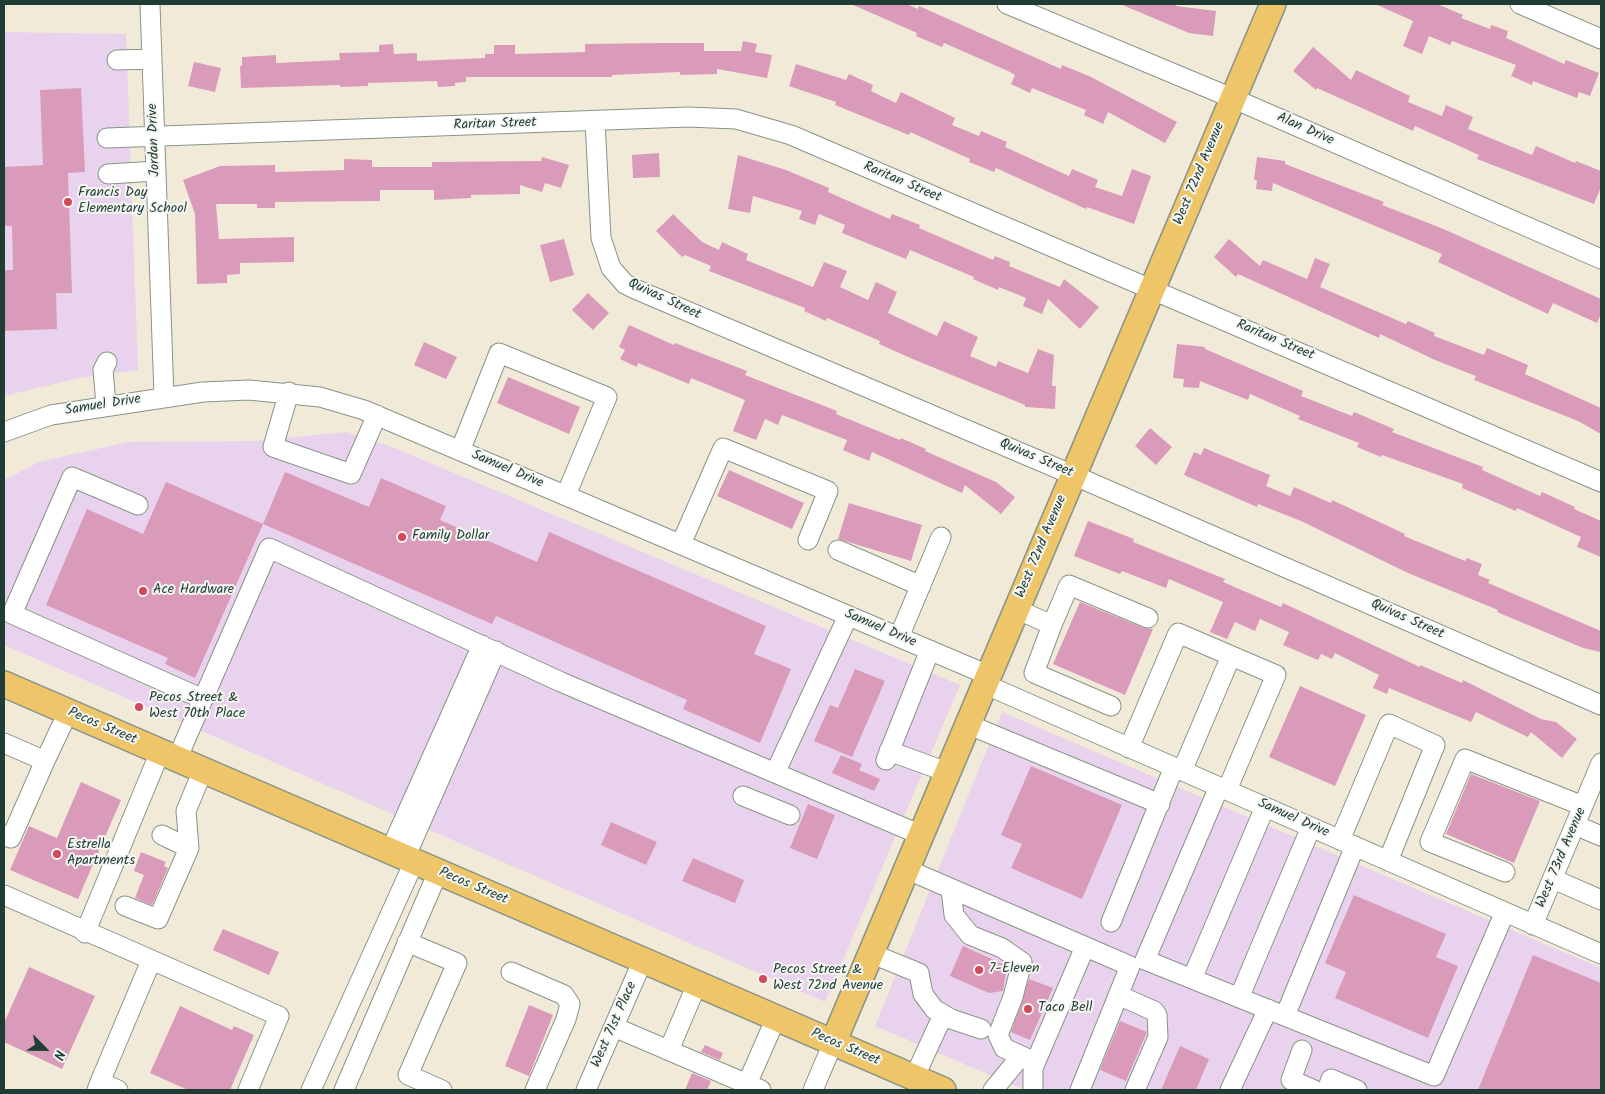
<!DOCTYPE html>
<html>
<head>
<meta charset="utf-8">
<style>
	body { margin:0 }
	#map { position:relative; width:1605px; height:1094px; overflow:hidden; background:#f2ead9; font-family:Kalam,sans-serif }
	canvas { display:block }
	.frame { position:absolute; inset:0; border:5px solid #1f3d34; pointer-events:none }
	.north { position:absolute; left:20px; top:1024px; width:50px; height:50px; -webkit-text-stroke:4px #f6f6f2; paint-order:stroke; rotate:113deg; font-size:14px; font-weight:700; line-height:20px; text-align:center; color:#1f3d34 }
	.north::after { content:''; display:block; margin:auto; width:18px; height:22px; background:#1f3d34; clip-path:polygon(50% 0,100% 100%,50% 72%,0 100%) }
</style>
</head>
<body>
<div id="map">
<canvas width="1605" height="1094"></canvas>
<div class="frame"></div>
<div class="north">N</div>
</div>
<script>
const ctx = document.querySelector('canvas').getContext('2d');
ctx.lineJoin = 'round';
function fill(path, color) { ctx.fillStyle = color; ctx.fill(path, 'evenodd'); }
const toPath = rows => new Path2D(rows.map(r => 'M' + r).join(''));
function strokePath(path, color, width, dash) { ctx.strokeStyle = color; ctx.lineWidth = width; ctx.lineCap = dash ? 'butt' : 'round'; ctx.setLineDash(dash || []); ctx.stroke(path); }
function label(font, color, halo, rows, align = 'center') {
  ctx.font = font + ' Kalam,sans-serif'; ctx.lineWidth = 4; ctx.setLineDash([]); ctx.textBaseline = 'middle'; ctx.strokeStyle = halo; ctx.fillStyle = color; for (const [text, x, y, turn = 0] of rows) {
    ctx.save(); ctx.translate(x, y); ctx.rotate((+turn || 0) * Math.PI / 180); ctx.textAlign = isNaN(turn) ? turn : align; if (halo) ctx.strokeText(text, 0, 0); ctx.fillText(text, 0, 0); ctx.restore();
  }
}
const built = toPath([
	[4,32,126,34,138,370,79,378,4,396],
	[347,432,392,447,960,685,825,1002,4,645,4,480,39,462,128,442,253,441],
	[1002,712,1601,968,1601,1090,1025,1090,875,1026]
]);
const building = toPath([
	[851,4,906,4,918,9,919,6,1061,69,1062,65,1089,76,1177,122,1165,143,1108,112,1103,124,1084,115,1086,110,1032,88,1030,93,1011,84,1015,75,1008,71,944,43,942,47,916,36,917,33],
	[1120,4,1177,4,1176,6,1216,11,1213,36,1189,33],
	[1375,4,1437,4,1463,15,1461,18,1490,29,1491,25,1508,31,1506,38,1564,64,1566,60,1599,73,1590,96,1579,92,1577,98,1533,81,1532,85,1511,76,1516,65,1452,41,1450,45,1429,36,1422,54,1403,46,1413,21],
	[743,41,757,44,755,52,772,55,767,78,717,69,717,74,680,75,680,72,612,75,612,77,466,77,466,82,455,83,455,86,438,87,437,81,368,83,368,86,340,87,340,85,241,88,240,66,242,66,242,57,276,55,276,63,340,60,339,53,379,52,379,45,393,44,394,54,417,53,417,61,485,58,485,54,494,54,494,45,515,45,515,54,585,52,585,44,660,43,704,43,704,51,741,51],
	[1313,47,1351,80,1356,70,1410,96,1408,102,1442,116,1446,105,1473,117,1468,129,1532,155,1536,146,1575,163,1576,161,1601,171,1601,187,1594,204,1477,159,1479,155,1415,126,1413,131,1317,88,1316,90,1293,71],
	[194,62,221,68,215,92,188,86],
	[796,64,846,80,849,74,873,85,871,91,896,103,901,92,955,118,952,125,979,136,981,131,1007,142,1005,147,1069,176,1072,169,1098,180,1095,187,1122,196,1132,169,1151,176,1134,224,1087,207,1086,209,996,168,994,172,969,162,970,159,910,132,909,135,835,105,836,102,789,86],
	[81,88,85,172,68,173,72,293,56,293,57,329,4,331,4,270,13,270,12,226,4,226,4,167,43,165,40,90],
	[659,153,660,177,633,178,632,155],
	[738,155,786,170,829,188,828,192,862,207,890,219,892,214,920,225,919,228,993,260,995,256,1010,262,1009,266,1060,287,1064,279,1099,307,1080,329,1048,299,1042,314,1023,306,1026,298,999,287,998,290,973,279,974,277,910,250,906,259,842,233,845,225,819,214,815,225,799,219,802,211,753,196,750,213,728,209],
	[542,157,569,165,561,188,545,183,542,192,520,185,520,194,471,195,471,198,434,200,434,190,380,190,380,201,275,202,275,208,257,208,257,204,216,204,219,239,294,237,294,262,240,263,240,274,227,275,227,283,197,284,195,214,183,180,220,166,275,165,275,172,344,170,344,159,372,160,372,167,432,167,432,162,541,161],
	[1257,157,1285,161,1285,164,1384,202,1382,205,1441,228,1601,299,1601,314,1597,323,1553,303,1548,314,1438,262,1442,254,1273,183,1272,191,1256,189,1257,180,1254,180],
	[673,214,702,242,719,250,722,242,748,254,746,260,813,287,824,262,847,271,840,287,868,300,876,282,897,292,888,313,937,336,944,321,978,337,970,356,996,367,998,361,1028,373,1038,349,1054,355,1052,386,1056,386,1055,409,1025,407,1025,405,915,360,879,344,880,341,827,318,826,321,804,311,805,308,709,271,711,266,685,255,682,257,656,231],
	[564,239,574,275,550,282,540,245],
	[1229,239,1260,266,1263,260,1307,279,1315,258,1330,264,1320,287,1406,324,1408,321,1435,333,1434,336,1484,355,1487,348,1528,365,1525,374,1601,408,1601,434,1578,421,1474,380,1476,376,1435,360,1380,334,1379,338,1238,274,1236,277,1214,257],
	[588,293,609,313,593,330,572,310],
	[629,325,674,345,675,343,747,371,745,375,837,411,836,414,900,440,901,438,926,449,925,451,996,482,1015,497,1001,514,965,485,962,493,872,452,869,461,843,450,847,440,782,415,778,425,765,419,756,440,733,431,745,400,691,378,689,384,638,363,637,367,620,359,625,350,619,347],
	[424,342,457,357,446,379,414,365],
	[1177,344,1205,347,1205,349,1303,391,1301,396,1352,416,1354,412,1394,429,1392,432,1483,467,1482,470,1540,496,1542,492,1575,507,1574,509,1601,521,1601,557,1577,547,1581,537,1517,508,1516,511,1462,488,1463,484,1382,455,1381,457,1357,447,1359,443,1298,419,1300,416,1250,394,1248,400,1200,381,1199,388,1183,387,1184,379,1173,378],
	[508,377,580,407,569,434,497,403],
	[1150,428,1172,447,1156,465,1135,446],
	[1204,448,1270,475,1266,486,1290,496,1294,487,1331,503,1332,500,1405,534,1404,536,1465,561,1467,558,1482,564,1478,575,1490,580,1488,583,1601,631,1601,652,1583,648,1497,612,1498,610,1408,573,1301,521,1258,504,1257,507,1184,475,1194,452,1201,455],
	[729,470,804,503,792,529,717,496],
	[285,472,369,507,381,478,446,506,440,520,537,562,549,532,766,626,754,654,791,669,760,743,683,709,687,700,496,616,492,624,263,524],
	[166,482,263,524,195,678,165,664,168,658,46,605,87,509,143,534],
	[849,503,922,525,911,561,838,539],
	[1088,521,1134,539,1133,542,1225,579,1223,582,1281,607,1283,603,1420,667,1420,665,1462,683,1463,680,1541,719,1556,722,1577,739,1562,758,1531,732,1528,737,1476,712,1471,722,1389,688,1387,694,1373,688,1379,675,1335,653,1332,659,1321,654,1318,660,1283,645,1289,632,1260,619,1255,631,1235,622,1227,639,1210,632,1223,602,1169,579,1166,588,1122,571,1120,574,1074,556],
	[1080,602,1144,628,1153,629,1125,695,1053,664],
	[855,669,885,681,852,757,814,741,830,705,838,708],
	[1300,686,1366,715,1335,786,1269,757],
	[841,755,862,764,859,770,880,779,874,791,832,773],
	[1031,766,1122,805,1082,899,1011,868,1022,844,1001,835],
	[1471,774,1540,801,1514,863,1446,834],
	[81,782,121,800,78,899,10,870,29,826,57,838],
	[808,804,835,815,817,859,790,848],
	[611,822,657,842,646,865,601,845],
	[141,852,166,862,164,866,168,868,152,905,135,898,144,875,134,871],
	[693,858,744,880,735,903,682,881],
	[1354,895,1446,934,1436,957,1458,966,1428,1038,1335,998,1346,972,1325,963],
	[223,929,279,952,269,975,213,950],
	[963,946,1007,966,1003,991,989,993,950,976],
	[1533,955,1601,983,1601,1090,1478,1090],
	[29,967,95,996,62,1069,4,1042,4,1023],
	[1029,979,1053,988,1030,1040,1011,1032],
	[529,1005,553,1015,529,1076,505,1066],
	[180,1006,232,1030,234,1026,254,1035,230,1090,188,1090,150,1073],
	[1120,1021,1147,1032,1126,1081,1100,1070],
	[705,1045,723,1053,720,1060,701,1052],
	[1180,1046,1209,1059,1196,1090,1161,1090],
	[692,1073,711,1081,707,1090,685,1090]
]);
const minor = toPath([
	[150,4,164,396],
	[1007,4,1232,98,1601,259],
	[1520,4,1601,39],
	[117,60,152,59],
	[595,121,601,238,611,268,625,284,635,289,1073,475,1601,705],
	[107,138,688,117,736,119,791,135,1601,482],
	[108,174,156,171],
	[289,392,273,447,351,474,377,415],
	[106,405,103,370,107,362],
	[4,432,51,415,203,392,249,390,320,397,364,410,988,675],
	[460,451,499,353,607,397,566,495],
	[138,505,72,477,12,614,203,699],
	[681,544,723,448,828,491,808,540],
	[838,550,921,586],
	[1016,609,1052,625,1069,585,1148,618],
	[1052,625,1034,673,1111,706],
	[899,637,941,537],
	[984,684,1601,954],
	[967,724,1160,804],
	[4,743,45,761,68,712],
	[1129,748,1178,633,1276,675,1227,790],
	[889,751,947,772],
	[177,759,269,548,561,682,921,835],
	[886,760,930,650],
	[1182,771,1231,656],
	[775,773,848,616],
	[1219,787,1145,960,1434,1076,1505,912],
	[743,796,790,815],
	[1575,825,1601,836],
	[4,835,11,838,45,761],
	[162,835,189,848],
	[1340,840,1389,724,1435,745,1388,861],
	[390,851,482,645],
	[405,858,496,651],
	[906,869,1130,966,1080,1090],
	[1505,872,1430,842,1465,759,1583,806],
	[1553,879,1601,900],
	[951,889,954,915,970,935,1002,948,1022,962,1013,997,998,1035,1004,1048,1035,1062],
	[4,895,279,1016,248,1090],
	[125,906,158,919,189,848,186,811,203,770],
	[1111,922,1174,767],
	[1533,925,1601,763],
	[85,933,160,752],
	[407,942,457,963,408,1075,442,1090],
	[870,953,919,973,923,994,934,1009,951,1019,981,1029],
	[511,972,564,995,570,1004,566,1019,535,1090],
	[1192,979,1265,807],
	[1118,995,1154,1011,1157,1015,1158,1037,1135,1090],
	[1239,998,1311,827],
	[1285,1016,1355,846],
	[614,1027,761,1090],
	[669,1050,697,984],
	[1302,1050,1291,1080,1314,1090],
	[914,1078,943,1015],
	[100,1082,151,961],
	[747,1084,776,1018],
	[97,1090,100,1082,118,1090],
	[311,1090,414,862],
	[344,1090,438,872],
	[586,1090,643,960],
	[813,1090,833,1043],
	[993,1090,1021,1056],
	[1033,1090,1033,1068,1085,947],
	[1230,1090,1268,1009],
	[1327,1090,1331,1079,1357,1090]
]);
const major = toPath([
	[4,684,943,1090],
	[833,1043,1273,4]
]);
const markers = [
	[68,202,5,"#d1495b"],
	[402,537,5,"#d1495b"],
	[143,591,5,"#d1495b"],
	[139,707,5,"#d1495b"],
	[57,854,5,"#d1495b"],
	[979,970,5,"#d1495b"],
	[763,979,5,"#d1495b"],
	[1028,1009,5,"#d1495b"]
];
const streetNames = [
	["Raritan Street",495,125,-2],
	["Alan Drive",1305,130,24],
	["Jordan Drive",155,140,-92],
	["West 72nd Avenue",1200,174,-67],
	["Raritan Street",902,183,23],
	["Quivas Street",664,300,25],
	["Raritan Street",1275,341,23],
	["Samuel Drive",103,406,-9],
	["Quivas Street",1036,459,23],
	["Samuel Drive",507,470,23],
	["West 72nd Avenue",1042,547,-67],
	["Quivas Street",1407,620,24],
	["Samuel Drive",880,629,23],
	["Pecos Street",102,727,23],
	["Samuel Drive",1293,819,24],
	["West 73rd Avenue",1562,858,-67],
	["Pecos Street",473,887,23],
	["West 71st Place",615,1025,-66],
	["Pecos Street",845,1048,23]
];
const poiNames = [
	["Francis Day",78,194],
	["Elementary School",78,210],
	["Family Dollar",412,537],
	["Ace Hardware",153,591],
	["Pecos Street &",149,699],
	["West 70th Place",149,715],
	["Estrella",67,846],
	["Apartments",67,862],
	["7-Eleven",989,970],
	["Pecos Street &",773,971],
	["West 72nd Avenue",773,987],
	["Taco Bell",1038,1009]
];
fill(built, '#e9d2ed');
fill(building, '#da9bba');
strokePath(minor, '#889486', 21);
strokePath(major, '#889486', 28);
strokePath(minor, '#fff', 19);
strokePath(major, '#eec569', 25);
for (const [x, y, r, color] of markers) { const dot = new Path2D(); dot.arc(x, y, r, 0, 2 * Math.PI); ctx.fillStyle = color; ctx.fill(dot); strokePath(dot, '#f6f6f2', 2); }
label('14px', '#1f3d34', '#f6f6f2', streetNames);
label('14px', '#1f3d34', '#f6f6f2', poiNames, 'left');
</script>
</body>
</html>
